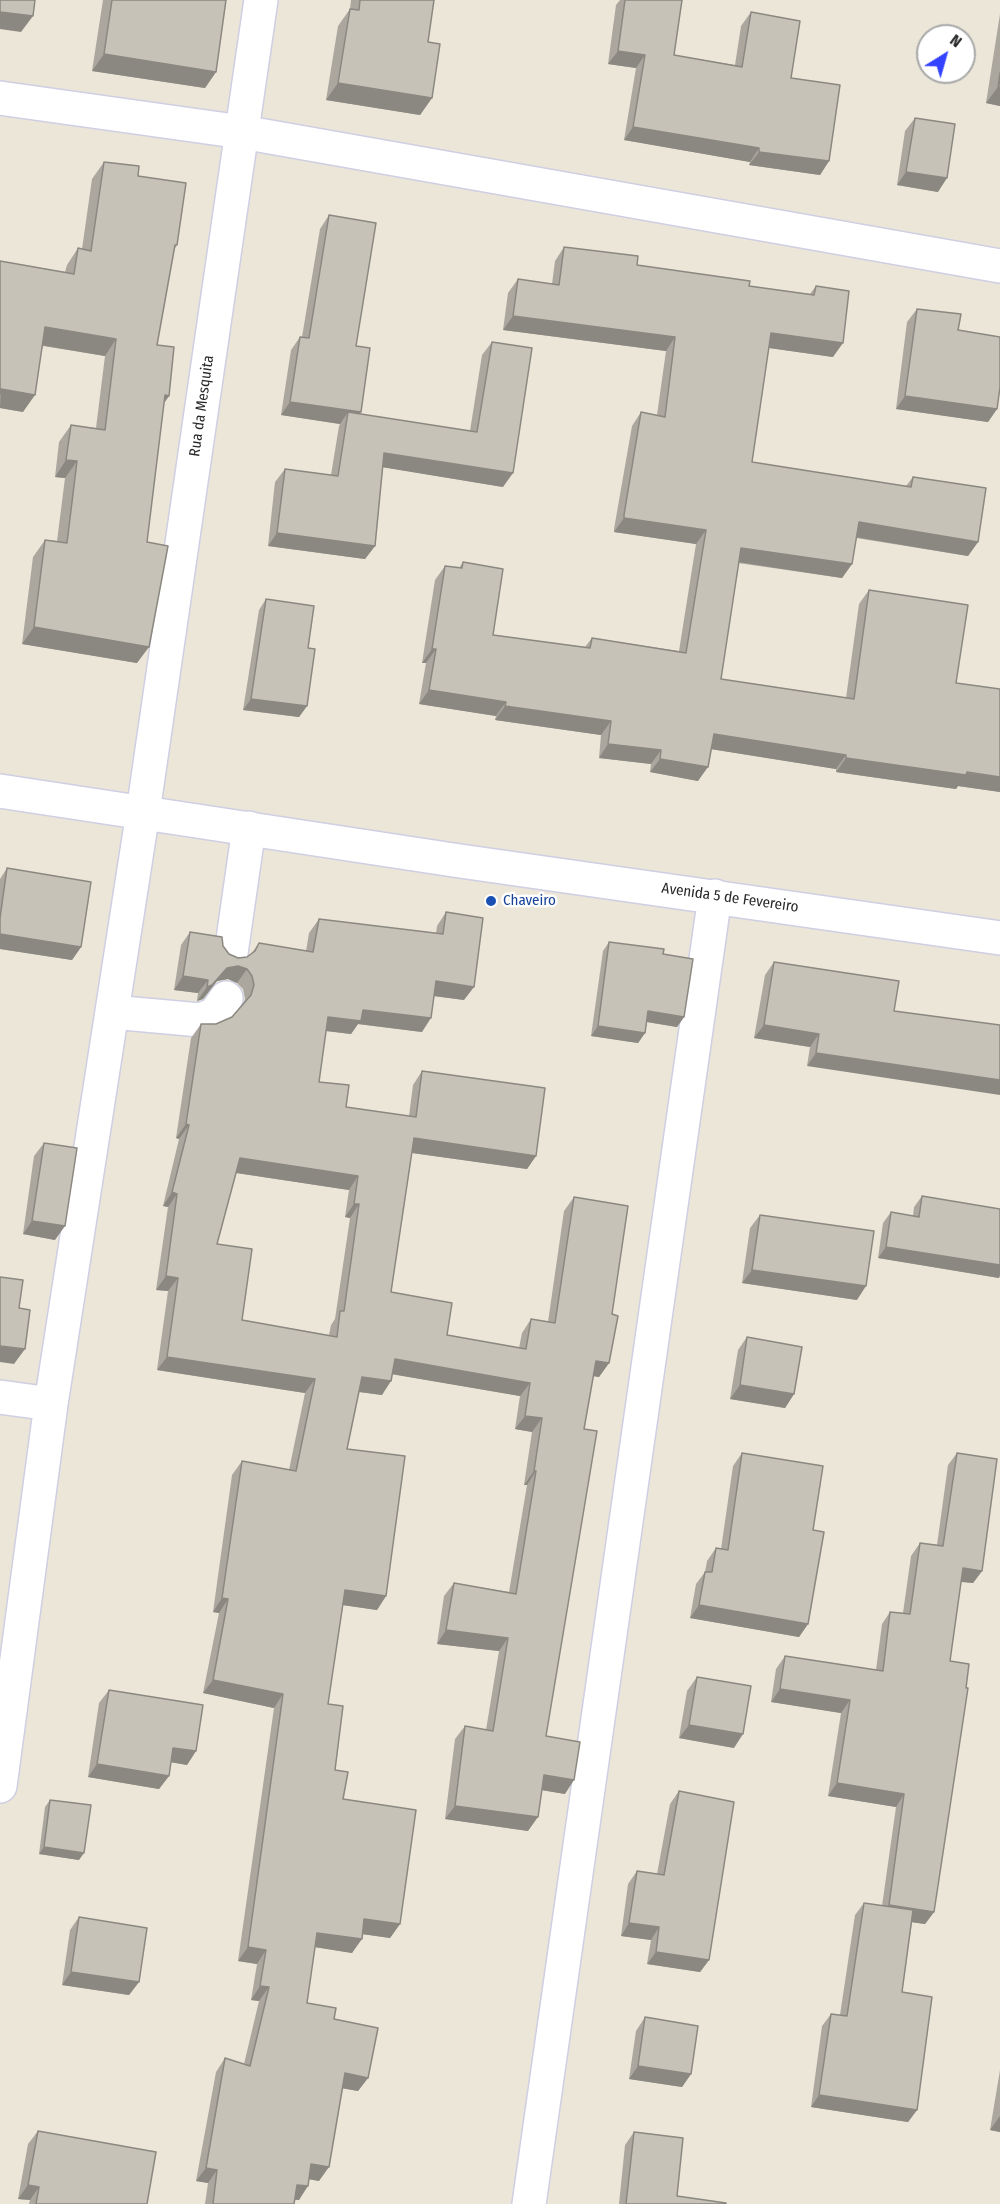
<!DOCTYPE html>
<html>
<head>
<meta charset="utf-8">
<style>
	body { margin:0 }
	#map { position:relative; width:1000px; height:2204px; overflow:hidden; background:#ece6d8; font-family:"Fira Sans Condensed",sans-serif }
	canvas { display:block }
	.north { position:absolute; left:916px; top:24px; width:60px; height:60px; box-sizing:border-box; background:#fff; border:2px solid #a9a9a9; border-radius:50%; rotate:37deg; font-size:16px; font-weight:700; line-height:24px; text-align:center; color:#282828 }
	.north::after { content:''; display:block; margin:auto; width:21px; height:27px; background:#3343ff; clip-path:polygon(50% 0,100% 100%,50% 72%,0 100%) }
</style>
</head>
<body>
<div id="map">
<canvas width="1000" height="2204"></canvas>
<div class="north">N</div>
</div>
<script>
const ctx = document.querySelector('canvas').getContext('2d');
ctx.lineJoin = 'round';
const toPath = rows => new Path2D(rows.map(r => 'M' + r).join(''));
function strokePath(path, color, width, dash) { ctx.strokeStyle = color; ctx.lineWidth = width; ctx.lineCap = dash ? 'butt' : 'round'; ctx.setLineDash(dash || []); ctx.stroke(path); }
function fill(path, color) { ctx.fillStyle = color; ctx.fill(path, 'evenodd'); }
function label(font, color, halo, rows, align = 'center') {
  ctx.font = font + ' "Fira Sans Condensed",sans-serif'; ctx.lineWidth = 5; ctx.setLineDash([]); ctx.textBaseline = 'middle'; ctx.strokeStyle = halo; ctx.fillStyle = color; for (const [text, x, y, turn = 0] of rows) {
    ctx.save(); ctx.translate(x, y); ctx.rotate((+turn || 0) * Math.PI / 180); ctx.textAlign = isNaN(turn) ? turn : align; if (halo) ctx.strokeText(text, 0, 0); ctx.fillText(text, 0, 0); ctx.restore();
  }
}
const minor = toPath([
	[0,98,242,132,1000,266],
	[0,791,460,861,1000,938],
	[231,953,249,828],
	[112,1012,200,1020,215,1014,226,998],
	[0,1397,51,1404],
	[0,1786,51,1404,143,812,261,0],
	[529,2204,715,896]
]);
const wall = toPath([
	[103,0,226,0,216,72,205,88,92,71],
	[351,0,434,0,428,42,432,98,420,115,326,100,338,26,350,9],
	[620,0,682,0,674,55,735,65,741,26,751,12,791,78,829,161,820,175,749,165,750,162,624,140,636,68,608,64,616,5],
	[1000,14,1000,106,986,103],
	[915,118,938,192,897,185,905,131],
	[104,162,138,176,177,245,174,250,157,345,169,396,164,403,147,542,137,663,22,644,33,557,45,540,57,541,65,478,55,477,59,442,71,425,96,428,105,356,43,346,23,412,0,408,0,261,65,272,67,265,78,248,82,249,92,179],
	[329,215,356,346,359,414,470,431,482,355,492,342,503,487,383,467,375,546,365,559,268,546,275,482,285,469,331,475,339,426,340,424,281,415,291,350,300,337,302,337,320,229],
	[564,247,637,265,749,286,810,294,816,286,833,357,769,348,752,462,906,486,913,477,978,542,968,556,856,538,852,564,842,578,738,563,721,679,846,698,859,604,869,590,956,683,1000,689,1000,792,958,786,956,789,836,772,836,769,711,749,698,781,650,772,651,764,599,758,601,735,495,720,496,716,419,704,426,663,422,663,435,580,445,566,459,568,463,562,493,635,585,647,592,638,679,651,696,544,614,532,614,529,632,426,641,412,657,415,666,351,503,330,508,293,518,279,552,284,555,261],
	[917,309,958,330,997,409,988,422,896,409,907,322],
	[266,599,308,648,307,706,299,717,243,710,259,610],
	[7,868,81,947,72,960,0,949,0,879],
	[446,912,464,1000,434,996,422,1032,358,1024,351,1034,326,1031,319,1082,346,1107,409,1116,413,1085,422,1071,536,1156,527,1169,412,1153,391,1292,447,1335,519,1348,522,1333,531,1319,548,1322,564,1211,574,1197,612,1314,609,1363,599,1377,593,1376,584,1429,546,1736,565,1794,542,1790,528,1831,445,1819,455,1739,465,1726,486,1730,499,1651,437,1644,444,1596,454,1583,509,1592,527,1485,524,1485,532,1432,515,1429,520,1396,392,1374,382,1395,359,1392,347,1449,386,1596,377,1610,343,1605,328,1704,335,1770,343,1799,400,1924,390,1938,362,1934,352,1953,315,1947,307,2003,334,2019,368,2078,358,2091,342,2088,319,2181,309,2179,299,2200,294,2199,294,2204,205,2204,208,2183,196,2181,216,2072,225,2058,244,2064,259,2001,251,2000,257,1964,238,1961,274,1708,203,1693,219,1613,213,1612,232,1475,242,1461,289,1470,305,1393,157,1370,168,1291,156,1290,168,1207,163,1206,179,1139,176,1138,191,1038,201,1024,216,1024,232,1017,243,1005,245,999,243,989,237,983,228,979,217,981,203,999,197,1001,198,993,174,990,181,945,190,932,223,946,229,954,238,958,247,957,251,954,259,943,306,951,309,933,319,919,436,934,437,926],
	[236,1173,349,1190,345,1217,350,1218,335,1319,331,1325,329,1335,242,1320,217,1244],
	[609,942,663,954,684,1017,677,1027,647,1022,645,1033,638,1043,591,1036,603,951],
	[774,962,899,981,807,1066,810,1047,754,1038,765,975],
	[44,1143,55,1240,23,1234,34,1156],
	[922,1196,1000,1209,1000,1275,999,1278,878,1258,883,1223,891,1212,913,1216,914,1207],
	[760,1215,857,1300,742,1283,750,1228],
	[747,1337,794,1394,785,1408,730,1399,738,1350],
	[742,1453,813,1530,808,1624,799,1637,690,1618,696,1584,705,1572,707,1561,716,1548,721,1549,733,1466],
	[957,1453,982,1571,973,1583,961,1582,950,1661,934,1912,925,1924,912,1922,902,1992,917,2110,908,2122,811,2107,822,2026,831,2014,840,2015,855,1915,864,1903,882,1906,896,1807,828,1796,841,1713,771,1702,776,1669,785,1656,876,1670,882,1624,890,1612,903,1613,911,1556,920,1543,937,1545,948,1465],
	[697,1677,734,1748,679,1738,687,1691],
	[109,1690,196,1751,187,1765,171,1762,169,1776,159,1789,88,1777,99,1703],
	[679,1791,709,1960,700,1972,647,1964,651,1940,621,1936,628,1884,637,1871,657,1874,670,1804],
	[50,1800,79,1860,39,1854,45,1807],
	[79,1917,139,1982,129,1995,62,1985,70,1930],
	[645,2017,691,2074,682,2087,629,2079,636,2031],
	[1000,2070,1000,2132,990,2130],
	[38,2131,147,2204,29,2204,30,2200,18,2199,28,2144],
	[634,2132,677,2196,726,2204,619,2204,625,2145]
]);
const shadedWall = toPath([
	[0,12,33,16,21,32,0,29],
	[618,51,645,55,636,68,608,64],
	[104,54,216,72,205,88,92,71],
	[338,83,432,98,420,115,326,100],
	[998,87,1000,87,1000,106,986,103],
	[633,127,759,148,750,162,624,140],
	[759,152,829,161,820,175,749,165],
	[906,172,947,178,938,192,897,185],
	[513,316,675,337,666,351,503,330],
	[45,327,116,339,105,356,34,344],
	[771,333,843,343,833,357,762,347],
	[1,389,35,395,23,412,0,408],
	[165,395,169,396,157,413],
	[905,396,997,409,988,422,896,409],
	[290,402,361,412,351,426,348,412,340,424,281,415],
	[384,453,513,473,503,487,375,466],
	[66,460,77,461,65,478,55,477],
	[624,518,706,530,696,544,614,532],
	[859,522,978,542,968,556,849,536],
	[277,533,375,546,365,559,268,546],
	[741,548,852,564,842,578,731,561],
	[34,627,149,647,137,663,22,644],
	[432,649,436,649,426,663,422,663],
	[429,690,506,702,496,716,419,704],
	[251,699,307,706,299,717,243,710],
	[505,706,611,721,601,735,495,720],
	[714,734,846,755,836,769,704,748],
	[608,744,661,750,651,764,599,758],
	[846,758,1000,777,1000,792,958,786,956,789,836,772],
	[660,759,708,767,698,781,650,772],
	[0,934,81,947,72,960,0,949],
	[238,966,247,969,237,983,228,979,217,981,203,999,197,1001,207,987,227,968],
	[183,976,208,980,198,993,174,990],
	[436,981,474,987,464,1000,426,995],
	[363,1010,431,1018,422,1032,358,1024,351,1034,318,1030,328,1017],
	[648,1011,684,1017,677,1027,641,1021],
	[764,1025,819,1034,810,1047,754,1038],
	[598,1026,645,1033,638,1043,591,1036],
	[816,1053,1000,1080,1000,1095,807,1066],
	[186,1124,189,1125,179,1139,176,1138],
	[414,1138,536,1156,527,1169,405,1152],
	[240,1158,358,1176,349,1190,230,1172],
	[172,1192,177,1194,168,1207,163,1206],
	[354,1204,359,1204,350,1218,345,1217],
	[32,1221,65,1226,55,1240,23,1234],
	[886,1247,1000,1265,1000,1275,999,1278,878,1258],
	[752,1270,866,1286,857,1300,742,1283],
	[166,1276,178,1278,168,1291,156,1290],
	[0,1346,25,1349,14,1364,0,1362],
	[167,1357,315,1379,305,1393,157,1370],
	[395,1359,530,1383,520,1396,385,1373],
	[596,1361,609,1363,599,1377,587,1375],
	[362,1377,391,1381,382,1395,352,1391],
	[740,1385,794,1394,785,1408,730,1399],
	[525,1416,542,1418,532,1432,515,1429],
	[534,1471,536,1471,527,1485,524,1485],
	[963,1568,982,1571,973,1583,954,1581],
	[345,1590,386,1596,377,1610,335,1604],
	[222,1598,228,1599,219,1613,213,1612],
	[699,1605,808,1624,799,1637,690,1618],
	[446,1630,508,1638,499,1651,437,1644],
	[213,1680,283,1694,274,1708,203,1693],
	[780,1689,850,1700,841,1713,771,1702],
	[689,1725,743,1734,734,1748,679,1738],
	[173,1748,196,1751,187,1765,164,1761],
	[97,1764,169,1776,159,1789,88,1777],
	[544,1775,574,1780,565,1794,535,1789],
	[837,1783,904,1794,896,1807,828,1796],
	[455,1806,538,1817,528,1831,445,1819],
	[44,1847,84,1853,79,1860,39,1854],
	[889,1905,934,1912,925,1924,880,1918],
	[364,1919,400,1924,390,1938,355,1933],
	[629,1923,659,1927,651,1940,621,1936],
	[317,1933,362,1939,352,1953,308,1946],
	[248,1947,266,1950,257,1964,238,1961],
	[656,1952,709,1960,700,1972,647,1964],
	[71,1972,139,1982,129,1995,62,1985],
	[260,1986,269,1987,259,2001,251,2000],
	[638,2066,691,2074,682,2087,629,2079],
	[345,2073,368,2078,358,2091,335,2087],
	[819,2095,917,2110,908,2122,811,2107],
	[1000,2116,1000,2132,990,2130],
	[311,2164,329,2167,319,2181,302,2178],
	[206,2168,217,2170,208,2183,196,2181],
	[28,2185,39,2187,30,2200,18,2199],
	[297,2185,308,2186,299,2200,287,2199]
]);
const building = toPath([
	[0,0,35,0,33,16,0,12,0,0],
	[112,0,226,0,216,72,104,54,112,0],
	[360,0,434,0,428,42,440,44,432,98,338,83,350,9,359,10,360,0],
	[625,0,682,0,674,55,742,67,751,12,800,21,791,78,840,85,829,161,759,152,759,148,633,127,645,55,618,51,625,0],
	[1000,73,1000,87,998,87,1000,73],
	[915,118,955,124,947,178,906,172,915,118],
	[104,162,139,166,138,176,186,183,177,245,175,245,157,345,174,347,169,396,165,395,147,542,168,546,149,647,34,627,45,540,67,543,77,461,66,460,71,425,105,430,116,339,45,327,35,395,1,389,0,394,0,261,74,274,78,248,91,251,104,162],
	[329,215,376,223,356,346,370,348,361,412,290,402,300,337,309,338,329,215],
	[564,247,638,256,637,265,750,281,749,286,814,295,816,286,849,291,843,343,771,333,752,462,911,487,913,477,986,488,978,542,859,522,852,564,741,548,721,679,854,699,869,590,968,605,956,683,1000,689,1000,777,967,772,966,775,846,758,846,755,714,734,708,767,660,759,661,750,608,744,611,721,505,706,506,702,429,690,436,649,432,649,445,566,462,568,463,562,503,569,493,635,590,648,592,638,686,653,706,530,624,518,624,515,641,412,665,417,675,337,513,316,518,279,559,285,564,247],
	[917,309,961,314,958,330,1000,337,1000,387,997,409,905,396,917,309],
	[492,342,532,348,513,473,384,453,375,546,277,533,285,469,338,476,348,412,477,432,492,342],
	[266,599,314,606,308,648,315,649,307,706,251,699,266,599],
	[7,868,91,882,81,947,0,934,0,918,7,868],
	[446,912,483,918,474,987,436,981,431,1018,363,1010,361,1021,328,1017,319,1082,349,1085,346,1107,416,1117,422,1071,545,1088,536,1156,414,1138,391,1292,452,1303,447,1335,526,1349,531,1319,555,1323,574,1197,628,1206,612,1314,618,1316,609,1363,596,1361,584,1429,597,1431,546,1736,580,1742,574,1780,544,1775,538,1817,455,1806,465,1726,493,1731,508,1638,446,1630,454,1583,516,1594,536,1471,534,1471,542,1418,525,1416,530,1383,395,1359,391,1381,362,1377,347,1449,405,1456,386,1596,345,1590,328,1704,343,1706,335,1770,348,1772,343,1799,416,1810,400,1924,364,1919,362,1939,317,1933,307,2003,336,2008,334,2019,378,2028,368,2078,345,2073,329,2167,311,2164,308,2186,297,2185,294,2204,213,2204,217,2170,206,2168,225,2058,250,2066,269,1987,260,1986,266,1950,248,1947,283,1694,213,1680,228,1599,222,1598,242,1461,296,1471,315,1379,167,1357,178,1278,166,1276,177,1194,172,1192,189,1125,186,1124,201,1024,216,1024,232,1017,251,995,254,985,252,976,247,969,238,966,227,968,212,985,207,987,208,980,183,976,190,932,222,937,223,946,229,954,238,958,247,957,255,951,259,943,313,952,319,919,443,934,446,912],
	[240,1158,358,1176,354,1204,359,1204,344,1311,340,1311,337,1337,242,1320,252,1249,217,1244,240,1158],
	[609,942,664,949,663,954,693,959,684,1017,648,1011,645,1033,598,1026,609,942],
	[774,962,899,981,894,1011,1000,1025,1000,1080,816,1053,819,1034,764,1025,774,962],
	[44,1143,77,1148,65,1226,32,1221,44,1143],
	[922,1196,1000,1209,1000,1265,886,1247,891,1212,919,1217,922,1196],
	[760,1215,874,1231,866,1286,752,1270,760,1215],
	[0,1277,23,1280,19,1308,30,1310,25,1349,0,1346,0,1277],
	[747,1337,802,1347,794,1394,740,1385,747,1337],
	[742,1453,823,1466,813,1530,824,1532,808,1624,699,1605,705,1572,712,1572,716,1548,728,1550,742,1453],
	[957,1453,997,1459,982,1571,963,1568,950,1661,969,1664,966,1688,968,1688,934,1912,889,1905,904,1794,837,1783,850,1700,780,1689,785,1656,883,1671,890,1612,910,1614,920,1543,943,1546,957,1453],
	[697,1677,751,1686,743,1734,689,1725,697,1677],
	[109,1690,203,1705,196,1751,173,1748,169,1776,97,1764,109,1690],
	[679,1791,734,1802,709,1960,656,1952,659,1927,629,1923,637,1871,664,1875,679,1791],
	[50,1800,91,1805,84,1853,44,1847,50,1800],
	[864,1903,913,1910,902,1992,932,1997,917,2110,819,2095,831,2014,847,2016,864,1903],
	[79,1917,147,1928,139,1982,71,1972,79,1917],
	[645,2017,698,2026,691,2074,638,2066,645,2017],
	[38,2131,156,2152,147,2204,36,2204,39,2187,28,2185,38,2131],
	[634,2132,683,2138,677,2196,726,2203,726,2204,626,2204,634,2132]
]);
const markers = [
	[491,901,6,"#1a4fb4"]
];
const streetNames = [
	["Rua da Mesquita",202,406,-82],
	["Avenida 5 de Fevereiro",730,898,8]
];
const transitNames = [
	["Chaveiro",503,901]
];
strokePath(minor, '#cecfe3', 36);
strokePath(minor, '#fff', 33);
fill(wall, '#aba79e');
fill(shadedWall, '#8b8881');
fill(building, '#c7c2b8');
strokePath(building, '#8b8881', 1.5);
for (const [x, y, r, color] of markers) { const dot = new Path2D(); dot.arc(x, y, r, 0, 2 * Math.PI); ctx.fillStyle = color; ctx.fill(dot); strokePath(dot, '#fff', 2); }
label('15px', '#282828', '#fff', streetNames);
label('15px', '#164399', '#fff', transitNames, 'left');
</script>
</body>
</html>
